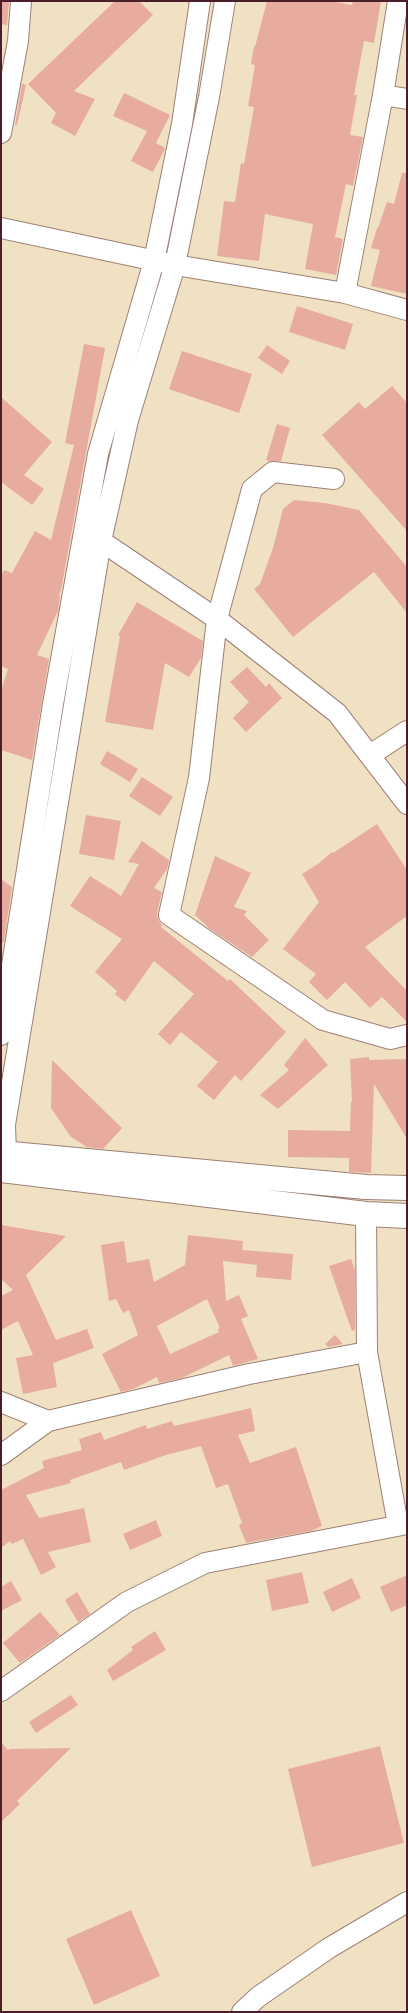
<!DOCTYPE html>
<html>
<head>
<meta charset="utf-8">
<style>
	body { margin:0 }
	#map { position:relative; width:408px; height:2013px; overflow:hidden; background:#f0e1c2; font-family:"Shantell Sans",sans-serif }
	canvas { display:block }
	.frame { position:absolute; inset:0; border:2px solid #4a1f2b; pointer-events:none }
</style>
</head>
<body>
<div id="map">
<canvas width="408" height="2013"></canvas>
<div class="frame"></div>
</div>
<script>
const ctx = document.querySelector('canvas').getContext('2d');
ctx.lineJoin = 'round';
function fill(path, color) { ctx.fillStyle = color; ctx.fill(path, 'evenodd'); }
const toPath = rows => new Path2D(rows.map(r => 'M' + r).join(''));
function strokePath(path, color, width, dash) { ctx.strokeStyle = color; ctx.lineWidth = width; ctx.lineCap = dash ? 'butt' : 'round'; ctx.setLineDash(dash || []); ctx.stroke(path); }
const building = toPath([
	[1,1,9,1,7,25,1,24],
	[115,1,139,1,153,15,74,91,95,99,75,136,51,123,56,113,28,84],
	[267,1,330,1,352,5,353,1,381,1,374,43,364,41,354,95,357,95,350,135,363,137,353,186,346,184,335,237,343,239,336,275,305,269,313,224,265,214,259,261,217,256,224,201,235,202,241,163,244,164,254,107,248,106,255,65,251,64,254,46,255,47],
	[22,84,26,85,17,125,15,125],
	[124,93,170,115,156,143,165,148,164,151,153,172,131,161,147,131,113,116],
	[402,173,407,173,407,294,371,286,380,250,371,248,377,228,378,228,387,202,394,204],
	[297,306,353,324,345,350,289,332],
	[84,344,105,348,61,590,59,595,60,596,58,611,37,655,49,659,32,760,1,750,1,690,8,669,1,666,1,577,4,570,12,573,35,531,51,540,74,445,65,443],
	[267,345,290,361,282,374,258,358],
	[182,351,252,374,239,413,169,389],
	[392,386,407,403,407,531,322,435,359,402,365,409],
	[1,397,52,442,24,475,44,489,32,505,1,482],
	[277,424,290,428,281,461,269,461,266,460],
	[294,500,325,503,359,510,407,567,407,613,374,572,293,637,254,589,260,584,273,548,283,509],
	[137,602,203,641,201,658,189,677,165,663,153,730,105,722,120,636,118,635],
	[247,667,266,687,269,683,282,698,246,732,233,718,249,702,230,682],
	[107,751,138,769,130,782,100,764],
	[142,777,173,797,160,816,129,796],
	[86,815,121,821,114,860,79,854],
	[377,824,407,870,407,916,365,947,407,991,407,1022,382,997,370,1008,345,982,327,1000,309,982,316,974,283,949,319,902,302,874,318,864,332,852,333,853],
	[142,841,169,860,167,869,154,888,162,892,157,913,158,920,162,925,161,927,228,981,230,979,286,1032,241,1081,235,1075,214,1100,197,1086,218,1062,181,1032,170,1045,158,1034,194,994,154,961,125,1002,115,994,117,991,95,972,122,939,70,906,90,876,109,888,108,890,110,888,121,896,139,864,128,862],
	[215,856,251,873,234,907,247,911,244,915,269,940,252,957,210,929,195,915],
	[1,879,12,887,4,941,1,945],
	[305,1038,328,1065,278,1109,260,1095,289,1070,284,1065],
	[369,1057,369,1060,406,1059,407,1139,374,1084,371,1173,349,1172,349,1158,288,1157,288,1130,350,1131,351,1102,352,1102,350,1059],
	[52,1060,122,1128,103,1149,87,1147,71,1137,51,1108],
	[1,1225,66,1236,26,1275,56,1340,87,1329,94,1348,53,1363,57,1387,23,1394,16,1358,33,1355,18,1321,1,1330,1,1296,13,1290,1,1279],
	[188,1235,243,1241,242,1250,293,1254,291,1280,256,1277,257,1265,223,1261,226,1301,239,1295,248,1316,241,1319,258,1359,233,1366,229,1355,182,1378,159,1383,157,1377,133,1389,121,1392,102,1354,138,1335,129,1310,123,1313,116,1299,109,1301,101,1245,124,1241,127,1263,149,1259,154,1282,185,1265],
	[207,1299,220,1328,218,1329,219,1332,170,1354,157,1326],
	[351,1259,355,1270,355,1330,352,1331,329,1266],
	[335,1335,343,1344,328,1347,325,1344],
	[251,1408,255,1431,238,1435,250,1463,296,1447,322,1526,311,1531,246,1543,239,1525,242,1523,228,1484,216,1488,201,1446,166,1455,124,1470,121,1462,70,1480,71,1483,26,1495,39,1518,84,1508,91,1542,48,1552,56,1567,41,1575,23,1539,12,1544,10,1541,1,1548,1,1490,44,1468,42,1461,82,1450,79,1439,101,1432,104,1440,146,1425,147,1429,172,1421,174,1426],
	[156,1520,162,1536,130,1550,123,1534],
	[302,1572,309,1603,272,1611,266,1580],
	[407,1575,407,1605,391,1612,380,1587],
	[352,1578,361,1598,332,1612,323,1592],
	[11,1581,22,1600,1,1611,1,1587],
	[77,1592,90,1614,78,1622,65,1600],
	[40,1612,60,1635,20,1663,3,1643],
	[155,1631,166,1650,113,1681,107,1670,133,1650,131,1647],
	[71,1695,78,1705,36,1733,29,1722],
	[1,1742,8,1750,10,1749,71,1748,17,1801,20,1804,1,1822],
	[380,1746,404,1843,312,1867,288,1769],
	[131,1910,160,1976,94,2005,66,1939]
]);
const minor = toPath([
	[383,95,407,99],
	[1,133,18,41,21,1],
	[1,228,175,265,345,293,407,310],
	[345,293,383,95,398,1],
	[334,479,273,472,252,489,217,619,199,778,169,915,323,1020,390,1039,407,1035],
	[101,541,217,619,337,713,407,804],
	[370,755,407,731],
	[1,1035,53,704,98,454,154,261,182,124,200,1],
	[10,1166,6,1154,5,1125,101,541,128,420,175,265,209,97,225,1],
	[366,1214,367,1352,398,1525],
	[1,1402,48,1421],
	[1,1455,48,1421,249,1374,367,1352],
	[1,1691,127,1602,205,1563,407,1524],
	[242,2012,258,1997,329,1948,407,1902]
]);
const tertiary = toPath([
	[1,1153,366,1187,407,1188],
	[1,1170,366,1214,407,1216]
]);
fill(building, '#e7ac9f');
strokePath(minor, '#9d8076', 22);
strokePath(tertiary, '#9d8076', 26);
strokePath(minor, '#fff', 20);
strokePath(tertiary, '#fff', 24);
</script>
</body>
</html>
